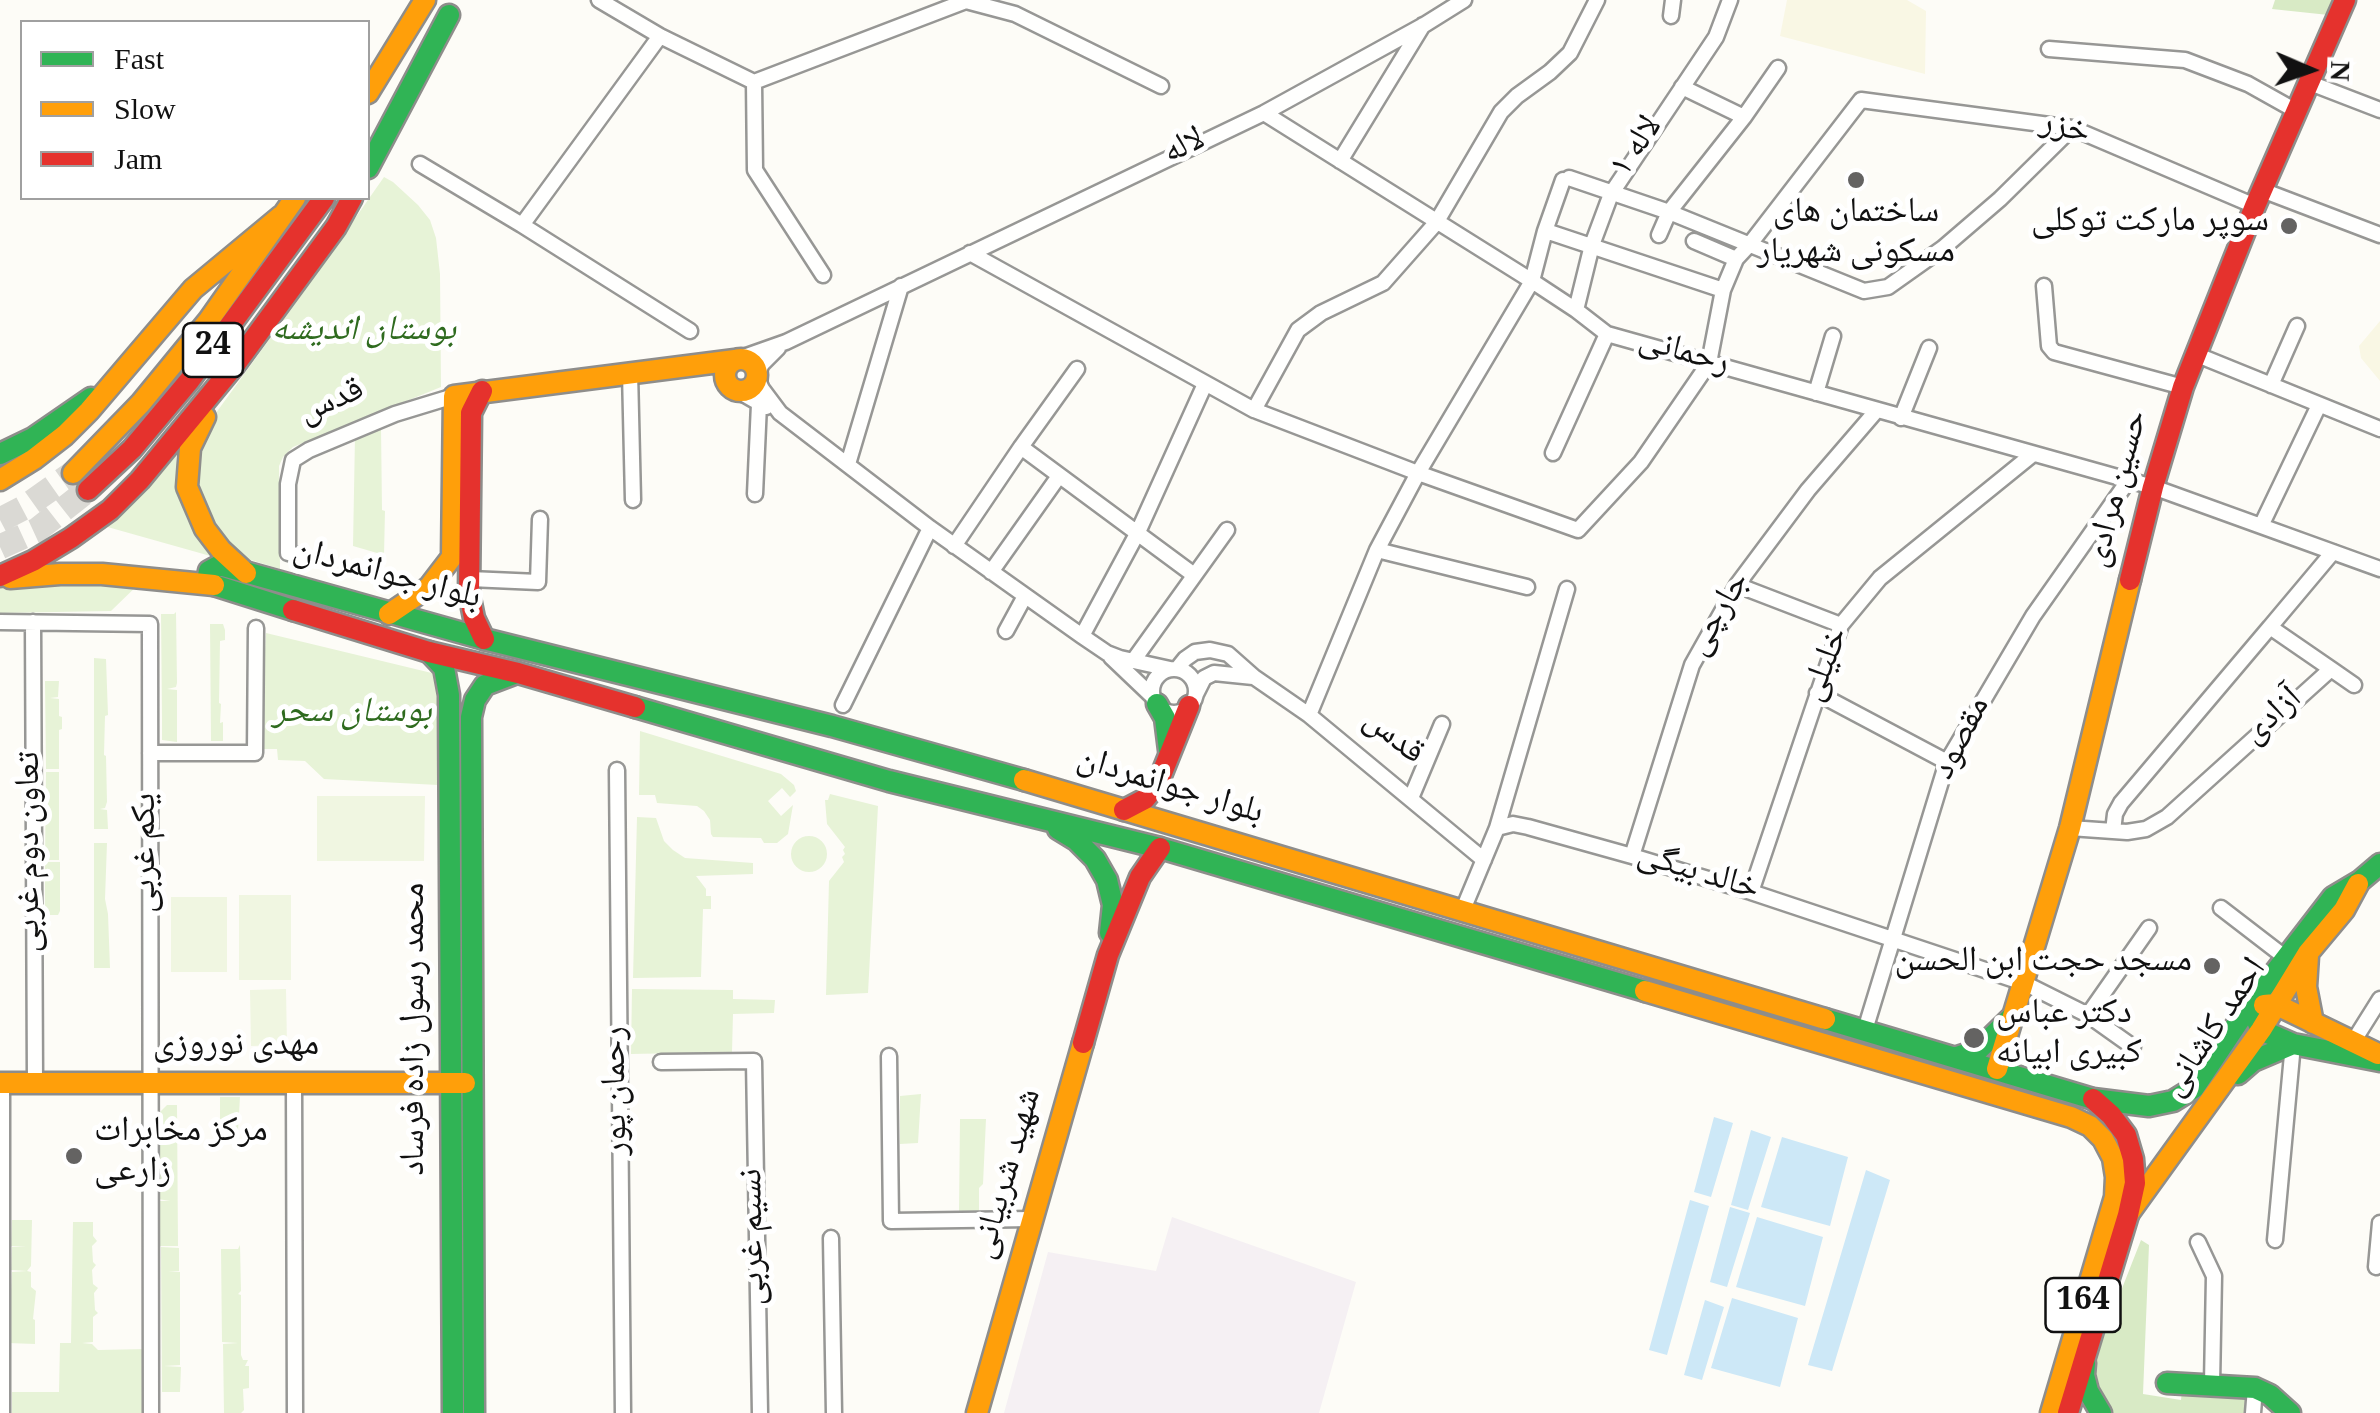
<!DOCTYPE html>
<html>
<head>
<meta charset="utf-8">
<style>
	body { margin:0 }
	#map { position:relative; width:2380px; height:1413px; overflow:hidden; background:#fdfcf7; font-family:Georgia,serif }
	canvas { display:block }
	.legend { position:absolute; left:20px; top:20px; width:350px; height:180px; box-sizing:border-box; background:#fff; border:2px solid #a0a0a0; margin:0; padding:12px 18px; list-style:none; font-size:30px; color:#111 }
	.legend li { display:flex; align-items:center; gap:20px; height:50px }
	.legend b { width:50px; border:2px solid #a0a0a0 }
	.north { position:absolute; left:2260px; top:20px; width:100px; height:100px; -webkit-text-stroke:8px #fff; paint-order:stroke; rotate:92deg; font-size:28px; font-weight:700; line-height:40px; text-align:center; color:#111 }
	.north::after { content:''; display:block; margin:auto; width:35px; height:45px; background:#111; clip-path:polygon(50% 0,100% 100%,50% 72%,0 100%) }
</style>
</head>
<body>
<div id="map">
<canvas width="2380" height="1413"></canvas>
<ul class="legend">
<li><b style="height:12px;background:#30b455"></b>Fast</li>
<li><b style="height:12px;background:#ff9f0a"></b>Slow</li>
<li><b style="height:12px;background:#e5322d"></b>Jam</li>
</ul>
<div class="north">N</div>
</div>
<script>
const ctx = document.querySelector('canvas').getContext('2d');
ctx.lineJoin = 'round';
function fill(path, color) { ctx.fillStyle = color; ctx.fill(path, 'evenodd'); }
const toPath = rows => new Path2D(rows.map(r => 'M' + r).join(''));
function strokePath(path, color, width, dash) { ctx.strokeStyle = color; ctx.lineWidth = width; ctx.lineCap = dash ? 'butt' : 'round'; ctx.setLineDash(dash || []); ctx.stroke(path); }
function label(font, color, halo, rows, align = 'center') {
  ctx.font = font + ' Georgia,"Noto Naskh Arabic",serif'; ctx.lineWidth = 10; ctx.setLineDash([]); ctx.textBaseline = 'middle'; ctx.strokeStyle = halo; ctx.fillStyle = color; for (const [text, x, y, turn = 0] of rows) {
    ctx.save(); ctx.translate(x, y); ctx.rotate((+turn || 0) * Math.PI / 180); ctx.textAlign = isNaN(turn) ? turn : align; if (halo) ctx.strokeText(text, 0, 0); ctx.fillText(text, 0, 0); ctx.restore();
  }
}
const industrial = toPath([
	[1172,1217,1356,1282,1319,1413,1004,1413,1048,1252,1156,1271]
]);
const farmland = toPath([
	[1787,0,1907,0,1926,11,1925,74,1780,36],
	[2380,321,2380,381,2361,358,2359,346]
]);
const green = toPath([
	[384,177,393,182,418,205,430,220,436,238,440,274,441,387,293,447,283,457,279,466,280,569,235,555,225,548,193,472,213,417,298,300],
	[381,427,382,510,385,511,384,555,353,546,355,436],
	[179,444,176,457,180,500,188,521,214,557,104,526],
	[144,579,111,611,0,613,0,586],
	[176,612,177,683,176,687,167,689,177,690,177,742,162,740,162,721,161,614,174,614],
	[210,624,223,624,225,630,225,640,220,641,219,703,221,704,220,723,223,722,223,741,211,741],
	[266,633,440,675,438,785,324,779,305,761,278,760,277,749,259,749],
	[94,658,106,659,108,715,105,716,104,755,106,756,107,802,105,808,100,809,107,810,108,829,94,829],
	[45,681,59,681,58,697,50,698,59,699,59,716,62,717,62,729,59,730,59,769,46,769],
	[640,731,781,774,794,785,796,791,790,797,782,788,768,801,781,816,793,805,788,834,777,843,764,843,761,838,713,837,711,834,710,820,704,811,697,806,657,803,655,795,639,795],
	[46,772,59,772,59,860,45,860],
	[830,794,878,806,868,993,826,995,829,881,844,862,842,857,845,854,843,850,845,847,827,824,825,800,828,800],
	[637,817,656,818,664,841,673,850,685,858,753,863,753,874,696,876,706,889,706,896,711,896,711,909,703,909,701,977,633,978],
	'791 854a18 18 0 1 1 36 0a18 18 0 1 1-36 0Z',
	[94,843,107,843,105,899,108,914,110,968,94,968],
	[45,862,60,862,60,911,58,915,45,915,45,881,50,881,45,880],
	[632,989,733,990,733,999,775,1000,774,1013,733,1014,732,1052,631,1054],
	[921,1094,918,1143,900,1144,900,1096],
	[220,1097,240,1097,238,1130,220,1130],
	[167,1105,177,1105,178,1246,159,1246,159,1201,170,1201,158,1199,160,1154,159,1113],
	[960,1119,986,1119,983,1184,979,1188,979,1211,959,1211],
	[12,1220,32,1220,31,1266,27,1271,31,1272,31,1287,36,1291,33,1319,35,1320,35,1344,8,1343,12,1272,27,1271,11,1270,12,1247,26,1247,11,1246],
	[73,1222,93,1222,93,1236,97,1241,92,1246,93,1262,96,1265,92,1270,93,1284,98,1288,94,1293,95,1310,98,1313,93,1317,93,1342,82,1343,92,1344,98,1350,147,1349,147,1413,12,1413,12,1392,59,1392,60,1343,71,1343],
	[240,1245,241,1291,238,1294,241,1295,241,1355,243,1360,248,1360,245,1366,249,1366,249,1388,243,1389,244,1410,241,1413,224,1413,223,1344,238,1343,222,1342,221,1249,238,1249],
	[161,1247,179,1248,179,1271,168,1271,180,1272,180,1365,164,1366,181,1367,180,1392,162,1392]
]);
const forest = toPath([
	[2275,0,2345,0,2338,16,2272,9],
	[2141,1240,2149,1245,2143,1394,2181,1400,2182,1390,2246,1394,2245,1413,2113,1413,2102,1403,2090,1369,2112,1288,2121,1291]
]);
const pitch = toPath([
	[317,796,425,796,424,861,317,861],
	[239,895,291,895,291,980,239,980],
	[171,897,227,897,227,972,171,972],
	[286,989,287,1045,251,1046,250,990]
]);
const water = toPath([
	[1714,1117,1733,1123,1711,1197,1694,1192],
	[1751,1130,1771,1137,1748,1210,1731,1205],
	[1782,1137,1848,1157,1830,1226,1761,1207],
	[1866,1170,1890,1180,1832,1371,1808,1365],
	[1690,1200,1709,1206,1667,1355,1649,1350],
	[1730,1207,1750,1213,1727,1287,1710,1282],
	[1757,1217,1823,1237,1805,1306,1736,1287],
	[1732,1298,1798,1318,1780,1387,1711,1368],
	[1705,1300,1724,1307,1702,1380,1684,1375]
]);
const highwayTunnel = toPath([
	[0,520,25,507,73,473],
	[0,547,37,530,88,490]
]);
const street = toPath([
	[599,0,660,36,754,82,755,170,823,275],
	[1671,16,1673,0],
	[2049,49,2185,60,2248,84,2298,112],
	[754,82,966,1,1015,14,1161,86],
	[2310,83,2380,110],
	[1682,87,1744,117],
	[1264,113,1532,281,1576,310,1607,334,2153,487,2380,569],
	[1340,161,1423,25],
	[420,164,522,225,690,331],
	[1569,178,1669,212,1864,291,1888,287,1943,248,2000,199,2072,128],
	[2262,190,2380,235],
	[522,225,660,36],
	[1552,233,1723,290],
	[1659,235,1669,212,1744,117,1778,68],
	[1694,241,1736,259],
	[970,253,1254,410,1418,473,1578,530,1641,462,1709,363,1723,290,1736,259,1750,244,1861,100,2072,128,2255,206],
	[2044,286,2049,346,2054,352,2183,387],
	[1576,310,1592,245,1611,194,1716,37,1730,0],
	[778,348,762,364,756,376,762,389,780,413,930,528,1082,636,1107,653,1120,658,1170,669],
	[2195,354,2380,429],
	[735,360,786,342,1264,113,1424,25,1464,0],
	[630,372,633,500],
	[2271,385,2297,326],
	[738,391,766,407],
	[1816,393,1833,336],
	[1254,410,1298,330,1321,313,1383,283,1436,223,1501,112,1517,96,1550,72,1570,53,1597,0],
	[1901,418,1929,348],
	[1021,447,1194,575],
	[1553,453,1607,334],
	[848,464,901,286],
	[755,494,759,404],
	[2261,526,2319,405],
	[954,546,1021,447,1077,369],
	[1377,550,1527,587],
	[302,556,288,553,288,484,293,460,309,450,395,414,454,396],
	[991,572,1059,476],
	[470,579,538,582,540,519],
	[1737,585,1841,625],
	[0,622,150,624,151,1413],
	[33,622,35,1083],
	[1006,631,1025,596],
	[1082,636,1138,532,1205,384],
	[1111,657,1153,697],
	[1133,661,1227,530],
	[1177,669,1185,659,1195,652,1210,650,1228,654,1254,677,1309,715,1484,860],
	[2331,669,2354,685],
	'1152 691a22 22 0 1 1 44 0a22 22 0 1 1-44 0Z',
	[1817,693,1947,762],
	[1196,694,1204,678,1214,673,1253,677],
	[843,705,930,528],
	[1309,715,1377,550,1418,473,1532,281,1545,231,1563,180],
	[150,753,255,753,256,628],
	[617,770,623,1413],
	[1411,798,1442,724],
	[1497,828,1513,824,1528,827,1632,856,1751,892,2024,983,2088,1015,2133,1047],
	[2070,828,2127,832,2146,829,2167,817,2331,669,2270,627,2333,552],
	[2113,831,2115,814,2121,803,2270,627],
	[1632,856,1692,665,1737,585,1808,490,1877,410],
	[1751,892,1841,625,1880,578,2033,454],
	[2221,908,2286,958],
	[1462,912,1497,828,1567,589],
	[2088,1015,2149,928],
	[1865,1030,1947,762,2033,616,2128,481],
	[2353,1042,2380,999],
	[889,1056,891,1221,1032,1219],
	[661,1062,754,1061,760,1413],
	[2,1083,2,1413],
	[294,1083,295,1413],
	[831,1238,834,1413],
	[2275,1240,2293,1044],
	[2198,1242,2214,1276,2212,1384],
	[2376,1267,2380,1223],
	[2253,1413,2255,1388]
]);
const fast = toPath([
	[368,168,449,15],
	[0,454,33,438,91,398],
	[293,610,214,585,208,576,209,571,220,565,484,639,832,726,1024,780],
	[429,652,444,668,449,695,453,1413],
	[1157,704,1165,718,1169,750],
	[635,707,889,781,1160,848,1645,991],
	[1058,829,1076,840,1095,859,1107,880,1113,905,1110,933],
	[1825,1019,2093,1099,2149,1106,2173,1101,2194,1088,2249,1006,2333,897,2360,881,2380,864],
	[2257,1021,2261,1030,2293,1044,2380,1061],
	[1957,1057,1978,1050,2012,1017],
	[2238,1074,2253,1061,2293,1044],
	[2085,1363,2084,1375,2088,1391,2101,1413],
	[2167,1383,2255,1388,2270,1395,2290,1413],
	[474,1413,471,717,475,700,485,685,514,674]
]);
const slow = toPath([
	[368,93,425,0],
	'725 375a16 16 0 1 1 32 0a16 16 0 1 1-32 0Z',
	[205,417,190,448,187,487,205,529,221,550,246,573],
	[73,473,141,403,209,320,295,198],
	[0,480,34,459,65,435,89,411,193,289,281,216],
	[10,578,60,574,102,574,214,585],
	[389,614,429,587,452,557,454,396,735,360],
	[1024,780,1825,1019],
	[2308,956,2306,987,2313,1023],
	[1645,991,2071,1117],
	[2264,1005,2275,1004,2378,1054],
	[1997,1069,2070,828,2130,580],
	[0,1083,465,1083],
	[2129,1213,2261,1030,2308,953,2344,910,2358,884],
	[977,1413,1083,1043],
	[2051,1413,2115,1197,2116,1177,2113,1158,2103,1139,2090,1126,2071,1117]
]);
const jam = toPath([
	[482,391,471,413,469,593,474,618,484,639],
	[88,490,132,449,189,381,324,198],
	[0,576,33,561,71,538,110,510,140,480,234,366,336,227,352,198],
	[2130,580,2153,487,2183,387,2255,206,2345,0],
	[293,610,429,652,518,673,635,707],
	[1124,810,1145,799,1158,783,1189,706],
	[1083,1043,1108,955,1140,877,1160,848],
	[2068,1413,2128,1215,2135,1183,2133,1159,2126,1135,2111,1115,2093,1099]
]);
const markers = [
	[1856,180,10,"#646362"],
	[2289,226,10,"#646362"],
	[2212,966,10,"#646362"],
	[1974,1038,12,"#646362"],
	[74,1156,10,"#646362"]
];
const shields = [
	[213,350,60],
	[2083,1305,75]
];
const shieldNames = [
	["24",213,350],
	["164",2083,1305]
];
const streetNames = [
	["خزر",2064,132,14],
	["لاله ۱",1640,149,-56],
	["لاله",1186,150,-26],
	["رحمانی",1683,356,16],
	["قدس",333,405,-23],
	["حسین مرادی",2121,490,-75],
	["بلوار جوانمردان",386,578,15],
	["جارچی",1722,616,-59],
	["خلیلی",1829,666,-68],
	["آزادی",2275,719,-42],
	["قدس",1391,740,39],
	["مقصود",1965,740,-63],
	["بلوار جوانمردان",1169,790,17],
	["تعاون دوم غربی",34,852,-90],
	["یکم غربی",150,853,-90],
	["خالد بیگی",1697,876,17],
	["محمد رسول زاده فرساد",419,1029,-90],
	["احمد کاشانی",2218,1030,-56],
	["مهدی نوروزی",236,1050],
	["رحمان پور",620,1091,-91],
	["شهید شربیانی",1011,1175,-74],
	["نسیم غربی",757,1237,-91]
];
const poiNames = [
	["ساختمان های",1856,217,"center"],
	["مسکونی شهریار",1856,257,"center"],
	["سوپر مارکت توکلی",2269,226],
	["مسجد حجت ابن الحسن",2192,966],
	["دکتر عباس",1996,1018,"left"],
	["کبیری ابیانه",1996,1058,"left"],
	["مرکز مخابرات",94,1136,"left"],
	["زارعی",94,1176,"left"]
];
const parkNames = [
	["بوستان اندیشه",364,335],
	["بوستان سحر",352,717]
];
fill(industrial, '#f5f0f3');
fill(farmland, '#f9f7e4');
fill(green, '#e7f3d7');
fill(forest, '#d8eac5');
fill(pitch, '#f0f6e1');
fill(water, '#cde8f7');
strokePath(highwayTunnel, '#dad9d4', 25, [25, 12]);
strokePath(street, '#979795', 19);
strokePath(fast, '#8e8d8b', 25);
strokePath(slow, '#8e8d8b', 25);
strokePath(jam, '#8e8d8b', 25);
strokePath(street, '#fffffe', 14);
strokePath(fast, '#30b455', 20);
strokePath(slow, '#ff9f0a', 20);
strokePath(jam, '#e5322d', 20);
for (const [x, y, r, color] of markers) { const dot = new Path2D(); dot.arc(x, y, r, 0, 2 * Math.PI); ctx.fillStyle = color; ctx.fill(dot); strokePath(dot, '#fff', 4); }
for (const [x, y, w] of shields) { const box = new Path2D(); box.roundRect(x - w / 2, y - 27, w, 54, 8); ctx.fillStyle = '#fff'; ctx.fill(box); strokePath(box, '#111', 2.5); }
label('bold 32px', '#111', null, shieldNames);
label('35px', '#111', '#fff', streetNames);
label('35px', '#111', '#fff', poiNames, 'right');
label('italic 35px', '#2f6b1f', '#fff', parkNames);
</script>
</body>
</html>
